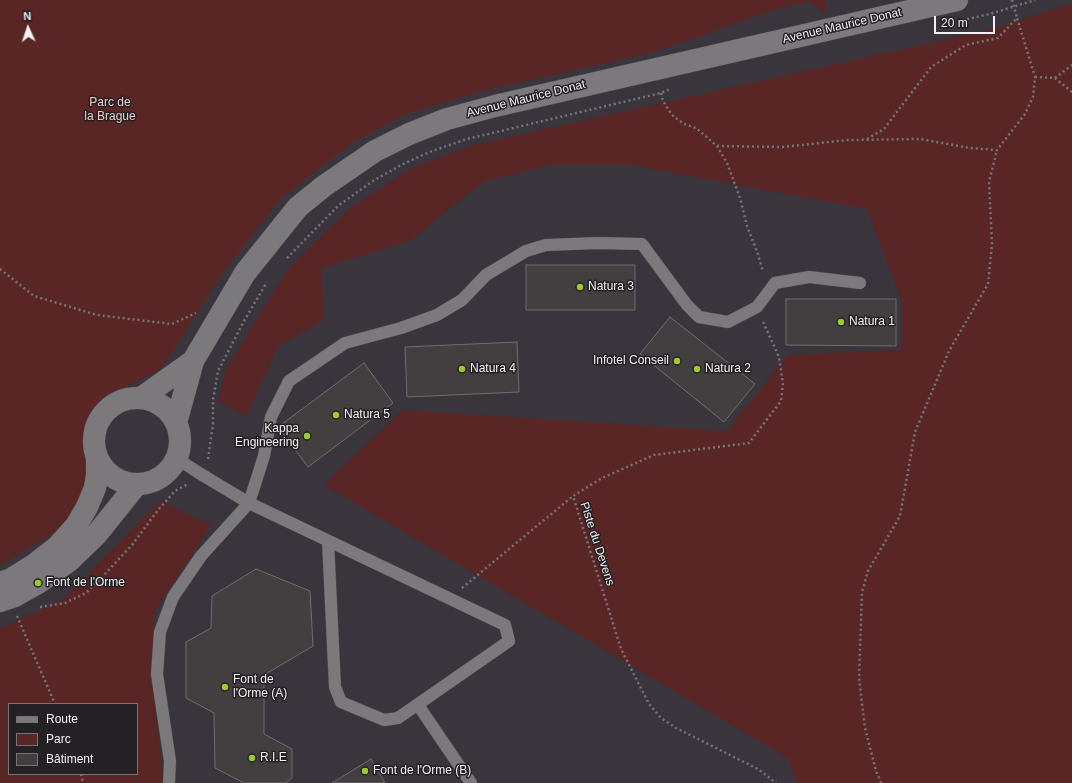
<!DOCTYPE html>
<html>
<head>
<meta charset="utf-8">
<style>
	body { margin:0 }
	#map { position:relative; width:1072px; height:783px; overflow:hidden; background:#2d2b2e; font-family:Arial,sans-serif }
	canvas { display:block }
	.legend { position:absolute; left:8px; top:703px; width:130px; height:72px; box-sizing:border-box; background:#232124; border:1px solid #757376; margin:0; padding:5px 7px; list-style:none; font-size:12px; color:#f1eff1 }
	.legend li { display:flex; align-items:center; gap:8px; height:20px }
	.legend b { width:20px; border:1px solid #757376 }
	.north { position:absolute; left:8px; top:8px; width:40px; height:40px; -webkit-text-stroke:3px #232124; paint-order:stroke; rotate:357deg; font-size:11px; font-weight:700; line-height:16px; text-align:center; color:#f1eff1 }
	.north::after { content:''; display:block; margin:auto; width:14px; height:18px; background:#f1eff1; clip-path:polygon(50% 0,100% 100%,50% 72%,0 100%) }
	.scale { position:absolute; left:934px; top:16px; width:61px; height:18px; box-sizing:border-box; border:2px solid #f1eff1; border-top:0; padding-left:5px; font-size:12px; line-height:14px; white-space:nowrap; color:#f1eff1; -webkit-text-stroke:3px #232124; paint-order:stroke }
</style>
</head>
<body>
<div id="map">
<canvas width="1072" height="783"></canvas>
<ul class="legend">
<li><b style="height:5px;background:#7c797d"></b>Route</li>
<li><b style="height:11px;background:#592525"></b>Parc</li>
<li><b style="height:11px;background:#433f40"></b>Bâtiment</li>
</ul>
<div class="north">N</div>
<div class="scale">20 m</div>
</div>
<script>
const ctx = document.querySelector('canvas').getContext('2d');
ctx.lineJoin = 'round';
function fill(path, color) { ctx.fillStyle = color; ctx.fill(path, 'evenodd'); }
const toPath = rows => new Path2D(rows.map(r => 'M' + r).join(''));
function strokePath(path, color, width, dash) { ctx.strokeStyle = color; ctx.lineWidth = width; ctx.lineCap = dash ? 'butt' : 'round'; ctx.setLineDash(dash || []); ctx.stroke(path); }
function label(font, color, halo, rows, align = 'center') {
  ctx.font = font + ' Arial,sans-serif'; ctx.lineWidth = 3; ctx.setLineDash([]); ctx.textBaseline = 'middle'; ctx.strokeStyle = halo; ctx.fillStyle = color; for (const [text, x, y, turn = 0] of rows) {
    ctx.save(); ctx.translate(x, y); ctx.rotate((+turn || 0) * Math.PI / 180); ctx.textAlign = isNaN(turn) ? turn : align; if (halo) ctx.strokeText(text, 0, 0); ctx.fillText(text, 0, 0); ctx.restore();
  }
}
const built = toPath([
	[0,0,1072,0,1072,783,0,783],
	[9,704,137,704,137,774,9,774]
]);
const green = toPath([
	[0,0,825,0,825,14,808,1,771,11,650,53,486,90,406,114,353,142,280,199,223,272,161,369,108,396,94,412,87,430,90,472,87,497,57,531,0,565],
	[1072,3,1072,783,797,783,788,758,324,485,402,410,727,431,788,355,902,350,902,301,867,209,631,165,551,165,484,181,409,241,321,268,324,320,278,346,246,416,218,401,225,371,288,269,350,208,412,168,470,146,993,29],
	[160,501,211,525,155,611,151,676,164,783,0,783,0,628,63,600],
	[9,704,137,704,137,774,9,774]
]);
const building = toPath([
	[526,265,635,265,635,310,526,310,526,265],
	[786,299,896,299,896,346,786,345,786,299],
	[670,317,755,384,724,422,640,354,670,317],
	[517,342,519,392,407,397,405,347,517,342],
	[364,363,393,403,308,467,278,427,364,363],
	[256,569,310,591,313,646,264,675,264,734,292,749,292,778,285,783,244,783,215,768,214,713,186,698,186,642,211,628,212,596,256,569],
	[371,759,385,783,332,783,371,759]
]);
const path = toPath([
	[967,19,990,14,1035,0],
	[1035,77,1055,78,1072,65],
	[1055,78,1072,92],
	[661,93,663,101,672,115,684,124,696,128,717,146,727,163,740,198,747,226,758,254,763,272],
	[867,139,884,129,931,67,966,45,998,38,1017,18],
	[717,146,783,147,848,140,920,139,970,148,997,150,1025,114,1033,97,1035,77,1017,18],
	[287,258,339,205,373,181,403,164,432,151,467,139,661,93,670,89],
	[0,269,34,296,97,315,172,324,196,313],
	[763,322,779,357,783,384,781,401,749,443,654,455,602,478,573,496,621,649,649,704,661,718,676,728,758,769,776,783],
	[208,459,213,424,213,400,218,371,244,321,267,282],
	[462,588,573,496],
	[40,607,65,603,86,593,103,576,132,545,158,510,175,491,188,484],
	[17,616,55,704],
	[81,774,83,783],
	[881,783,876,771,865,728,859,678,862,592,868,571,900,516,915,432,949,351,988,284,992,244,989,182,997,150]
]);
const lane = toPath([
	[176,458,199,473,249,503,505,625,509,641,398,718,384,720,341,702,335,687,328,541],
	[418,705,471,783],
	[169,783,170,761,157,674,160,632,173,597,201,556,249,503,264,456,271,417,289,381,345,343,401,328,437,315,462,300,486,275,526,251,546,245,598,243,642,244,687,305,699,317,728,322,757,307,775,283,809,277,860,283]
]);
const secondary = toPath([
	[141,398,193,361],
	'94 441a43 43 0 1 1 86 0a43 43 0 1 1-86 0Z',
	[176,423,193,361,245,273,298,207,324,186,375,151,409,134,447,119,495,106,957,0],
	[0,583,11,579,35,564,57,547,76,526,87,507,95,488,97,475,97,458],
	[0,601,15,596,38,583,69,561,96,535,137,484]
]);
const pathBridge = toPath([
	[1012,0,1017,18]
]);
const markers = [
	[580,287,4,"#9fca2d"],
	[841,322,4,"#9fca2d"],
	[677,361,4,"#9fca2d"],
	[462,369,4,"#9fca2d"],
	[697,369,4,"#9fca2d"],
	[336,415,4,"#9fca2d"],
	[307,436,4,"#9fca2d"],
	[38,583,4,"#9fca2d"],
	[225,687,4,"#9fca2d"],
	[252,758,4,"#9fca2d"],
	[365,771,4,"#9fca2d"]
];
const streetNames = [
	["Avenue Maurice Donat",842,26,-13],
	["Avenue Maurice Donat",526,99,-14],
	["Piste du Devens",597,544,72]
];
const parkNames = [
	["Parc de",110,103],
	["la Brague",110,117]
];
const poiNames = [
	["Natura 3",588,287],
	["Natura 1",849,322],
	["Infotel Conseil",669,361,"right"],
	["Natura 4",470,369],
	["Natura 2",705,369],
	["Natura 5",344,415],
	["Kappa",299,429,"right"],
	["Engineering",299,443,"right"],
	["Font de l'Orme",46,583],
	["Font de",233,680],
	["l'Orme (A)",233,694],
	["R.I.E",260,758],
	["Font de l'Orme (B)",373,771]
];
fill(built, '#3a343c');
fill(green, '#592525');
fill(building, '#433f40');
strokePath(building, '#716d6f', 1);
strokePath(lane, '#4a484b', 13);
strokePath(secondary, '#4a484b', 23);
strokePath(path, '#777578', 2.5, [2, 3]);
strokePath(lane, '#7c797d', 12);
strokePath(secondary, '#7c797d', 22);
strokePath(pathBridge, '#777578', 2.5, [2, 3]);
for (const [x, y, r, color] of markers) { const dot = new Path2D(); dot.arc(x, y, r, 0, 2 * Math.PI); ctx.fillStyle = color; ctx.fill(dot); strokePath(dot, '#232124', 1.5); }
label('12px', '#f1eff1', '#232124', streetNames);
label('12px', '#f2c6c3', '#232124', parkNames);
label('12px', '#f1eff1', '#232124', poiNames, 'left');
</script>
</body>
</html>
